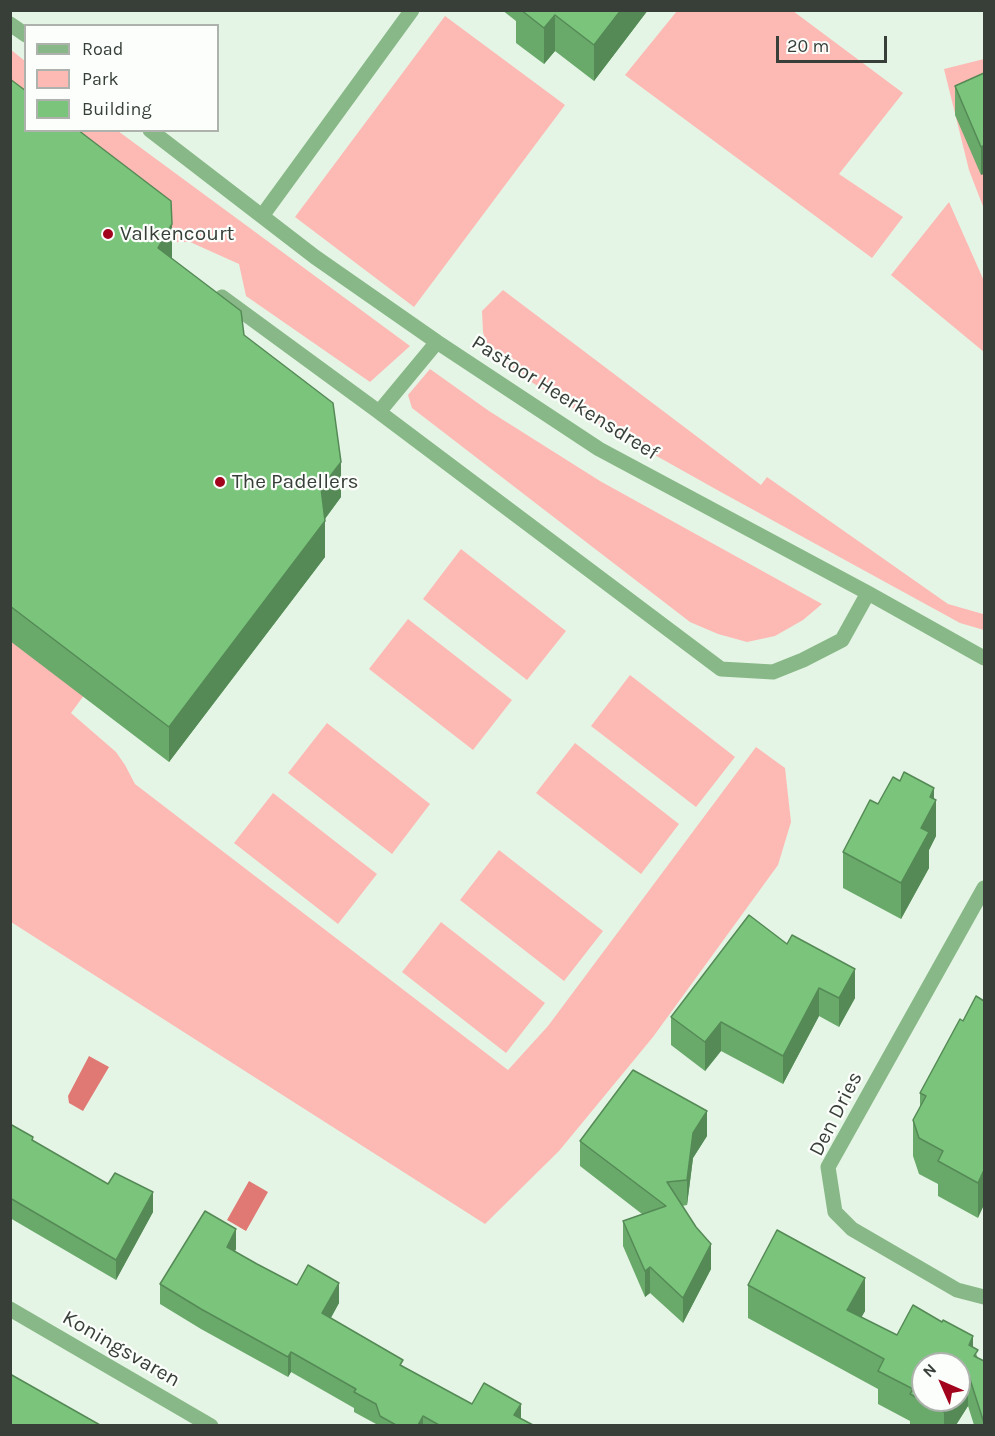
<!DOCTYPE html>
<html>
<head>
<meta charset="utf-8">
<style>
	body { margin:0 }
	#map { position:relative; width:995px; height:1436px; overflow:hidden; background:#e5f5e5; font-family:Karla,sans-serif }
	canvas { display:block }
	.frame { position:absolute; inset:0; border:12px solid #383f38; pointer-events:none }
	.legend { position:absolute; left:24px; top:24px; width:195px; height:108px; box-sizing:border-box; background:#fbfefb; border:2px solid #adb2ad; margin:0; padding:8px 10px; list-style:none; font-size:18px; color:#383f38 }
	.legend li { display:flex; align-items:center; gap:12px; height:30px }
	.legend b { width:30px; border:2px solid #adb2ad }
	.north { position:absolute; left:911px; top:1352px; width:60px; height:60px; box-sizing:border-box; background:#fbfefb; border:2px solid #adb2ad; border-radius:50%; rotate:315deg; font-size:16px; font-weight:700; line-height:24px; text-align:center; color:#383f38 }
	.north::after { content:''; display:block; margin:auto; width:21px; height:27px; background:#a2041e; clip-path:polygon(50% 0,100% 100%,50% 72%,0 100%) }
	.scale { position:absolute; left:776px; top:36px; width:111px; height:27px; box-sizing:border-box; border:3px solid #383f38; border-top:0; padding-left:8px; font-size:18px; line-height:21px; white-space:nowrap; color:#383f38; -webkit-text-stroke:4px #fbfefb; paint-order:stroke }
</style>
</head>
<body>
<div id="map">
<canvas width="995" height="1436"></canvas>
<div class="frame"></div>
<ul class="legend">
<li><b style="height:8px;background:#88b888"></b>Road</li>
<li><b style="height:16px;background:#fdb9b4"></b>Park</li>
<li><b style="height:16px;background:#7ac57b"></b>Building</li>
</ul>
<div class="north">N</div>
<div class="scale">20 m</div>
</div>
<script>
const ctx = document.querySelector('canvas').getContext('2d');
ctx.lineJoin = 'round';
function fill(path, color) { ctx.fillStyle = color; ctx.fill(path, 'evenodd'); }
const toPath = rows => new Path2D(rows.map(r => 'M' + r).join(''));
function strokePath(path, color, width, dash) { ctx.strokeStyle = color; ctx.lineWidth = width; ctx.lineCap = dash ? 'butt' : 'round'; ctx.setLineDash(dash || []); ctx.stroke(path); }
function label(font, color, halo, rows, align = 'center') {
  ctx.font = font + ' Karla,sans-serif'; ctx.lineWidth = 4.5; ctx.setLineDash([]); ctx.textBaseline = 'middle'; ctx.strokeStyle = halo; ctx.fillStyle = color; for (const [text, x, y, turn = 0] of rows) {
    ctx.save(); ctx.translate(x, y); ctx.rotate((+turn || 0) * Math.PI / 180); ctx.textAlign = isNaN(turn) ? turn : align; if (halo) ctx.strokeText(text, 0, 0); ctx.fillText(text, 0, 0); ctx.restore();
  }
}
const green = toPath([
	[677,11,793,11,903,93,839,174,903,217,872,258,625,75],
	[445,16,565,105,414,307,295,217],
	[10,49,25,61,26,130,118,131,410,346,370,382,246,296,239,264,190,242,153,242,11,127],
	[984,59,984,209,969,170,944,69],
	[949,202,984,281,984,352,891,275],
	[503,290,761,485,767,477,948,604,983,614,984,613,984,630,960,623,719,491,587,417,490,356,483,332,482,311],
	[430,369,489,411,600,481,822,604,803,620,775,636,747,642,718,634,690,622,412,408,408,395],
	[461,549,566,631,527,680,423,599],
	[408,619,512,700,473,750,369,669],
	[10,637,85,694,71,713,116,752,125,765,135,784,508,1070,548,1026,756,747,785,768,791,822,778,865,653,1037,559,1151,485,1224,11,922],
	[630,675,735,757,696,807,591,726],
	[327,723,430,804,392,854,288,773],
	[575,743,679,824,641,874,536,793],
	[273,793,377,874,338,924,234,843],
	[499,850,603,931,564,981,460,900],
	[441,922,545,1003,506,1053,402,972]
]);
const water = toPath([
	[89,1056,109,1067,83,1111,69,1103,68,1096],
	[249,1181,268,1192,246,1231,227,1220]
]);
const minor = toPath([
	[10,24,26,35],
	[150,130,315,257,437,342,599,449,868,593,984,658],
	[262,216,412,10],
	[222,297,379,412],
	[437,342,379,412,721,669,773,672,803,660,842,640,868,593],
	[984,888,828,1167,835,1212,852,1229,957,1290,984,1297],
	[10,1309,211,1426]
]);
const wall = toPath([
	[502,10,648,10,594,81,555,51,544,64,516,43,516,21],
	[984,73,981,175,955,115,955,86],
	[10,79,172,259,244,335,341,497,325,519,325,557,169,762,10,641],
	[934,799,936,836,929,850,929,868,901,919,843,888,843,852,878,804],
	[749,915,855,998,839,1027,819,1016,783,1084,721,1051,705,1071,671,1045,671,1017],
	[984,1001,978,1218,938,1196,938,1184,919,1174,913,1156,913,1120,920,1108,920,1093,963,1021],
	[10,1124,33,1141,153,1212,116,1280,10,1218],
	[707,1136,693,1158,687,1205,682,1206,711,1269,683,1323,650,1293,645,1297,623,1246,623,1221,642,1214,580,1166,580,1141],
	[236,1249,235,1251,257,1264,297,1285,339,1303,331,1318,403,1366,472,1404,521,1419,533,1425,376,1425,376,1424,354,1412,354,1408,291,1372,288,1377,201,1329,160,1304,160,1284],
	[748,1285,865,1311,861,1317,897,1335,973,1347,978,1358,984,1361,984,1425,974,1425,968,1406,956,1425,910,1425,910,1421,878,1404,878,1389,748,1318]
]);
const shadedWall = toPath([
	[621,10,648,10,594,81,594,45],
	[555,15,555,51,544,64,544,28],
	[984,145,984,174,981,175,981,147],
	[172,224,172,260,158,248],
	[341,462,341,497,321,524,321,488],
	[325,521,325,557,169,762,169,727],
	[934,788,934,804,936,800,936,836,929,850,929,868,901,919,901,883,921,828,930,797],
	[855,969,855,998,839,1027,839,998],
	[819,988,819,1016,783,1084,783,1056],
	[721,1022,721,1051,705,1071,705,1042],
	[707,1111,707,1136,693,1158,687,1205,687,1180,693,1133],
	[984,1170,984,1205,978,1218,978,1183],
	[153,1192,153,1212,116,1280,116,1260],
	[236,1229,236,1249,227,1267,227,1247],
	[711,1244,711,1269,683,1323,683,1298],
	[650,1267,650,1293,645,1297,645,1271],
	[865,1278,865,1311,849,1340,847,1310],
	[339,1283,339,1303,322,1333,322,1313],
	[973,1336,973,1369,969,1345],
	[291,1352,291,1372,288,1377,288,1357],
	[968,1373,968,1406,956,1425,944,1425,944,1412,951,1400,959,1400,959,1387],
	[521,1404,521,1424,514,1415],
	[423,1416,423,1425,418,1425]
]);
const building = toPath([
	[521,10,621,10,594,45,555,15,544,28,521,10],
	[984,73,984,145,981,147,955,86,984,73],
	[10,79,26,91,26,130,78,130,171,201,172,224,158,248,241,311,244,335,333,403,341,462,321,488,325,521,169,727,10,606,10,79],
	[904,772,934,788,930,797,936,800,921,828,929,832,901,883,843,852,870,800,878,804,893,777,900,781,904,772],
	[749,915,787,944,792,935,855,969,839,998,819,988,783,1056,721,1022,705,1042,671,1017,749,915],
	[976,996,984,1001,984,1170,978,1183,938,1161,943,1151,919,1138,913,1120,926,1096,920,1093,960,1019,963,1021,976,996],
	[633,1070,707,1111,693,1133,687,1180,667,1182,696,1227,711,1244,683,1298,650,1267,645,1271,623,1221,666,1206,580,1141,633,1070],
	[10,1124,33,1137,32,1140,108,1184,115,1173,153,1192,116,1260,10,1198,10,1124],
	[205,1211,236,1229,227,1247,257,1264,297,1285,308,1265,339,1283,322,1313,403,1360,400,1365,472,1404,484,1383,521,1404,514,1415,533,1425,439,1425,423,1416,418,1425,396,1425,380,1416,376,1404,354,1392,356,1389,291,1352,288,1357,201,1309,160,1284,205,1211],
	[777,1230,865,1278,847,1310,897,1335,913,1305,942,1322,943,1320,973,1336,969,1345,978,1350,974,1356,984,1361,984,1423,968,1373,959,1387,959,1364,923,1364,923,1400,951,1400,944,1412,910,1394,913,1389,878,1371,884,1359,748,1285,777,1230],
	[10,1374,100,1425,10,1425,10,1374]
]);
const markers = [
	[108,234,6,"#a2041e"],
	[220,482,6,"#a2041e"]
];
const poiNames = [
	["Valkencourt",120,234],
	["The Padellers",232,482]
];
const streetNames = [
	["Pastoor Heerkensdreef",565,398,32],
	["Den Dries",836,1114,-63],
	["Koningsvaren",121,1349,30]
];
fill(green, '#fdb9b4');
fill(water, '#e07974');
strokePath(minor, '#88b888', 15);
fill(wall, '#69a96a');
fill(shadedWall, '#558a56');
fill(building, '#7ac57b');
strokePath(building, '#558a56', 1.5);
for (const [x, y, r, color] of markers) { const dot = new Path2D(); dot.arc(x, y, r, 0, 2 * Math.PI); ctx.fillStyle = color; ctx.fill(dot); strokePath(dot, '#fbfefb', 2); }
label('21px', '#383f38', '#fbfefb', poiNames, 'left');
label('21px', '#383f38', '#fbfefb', streetNames);
</script>
</body>
</html>
